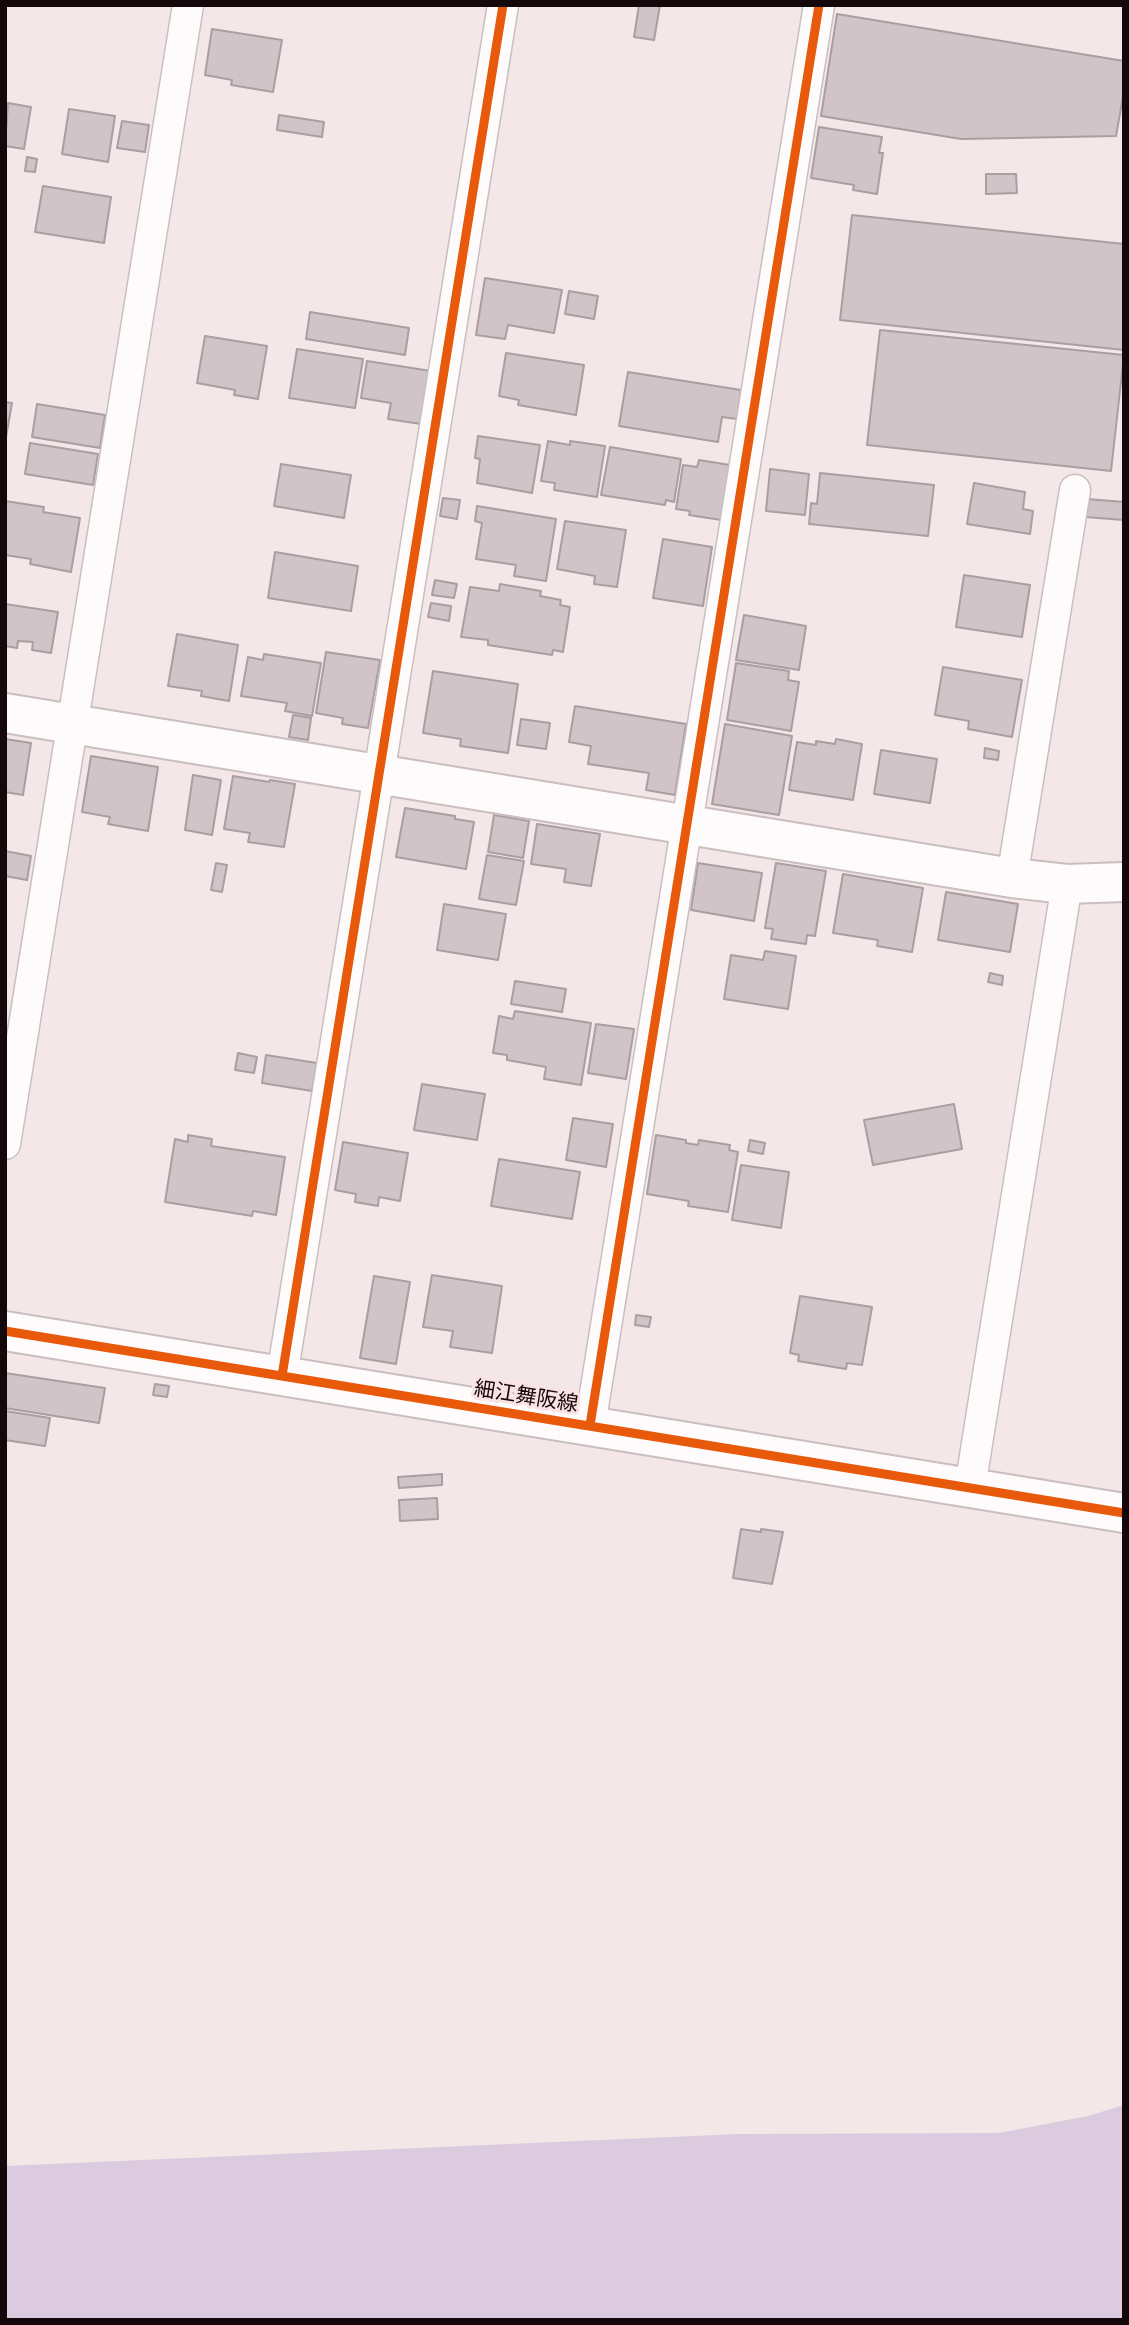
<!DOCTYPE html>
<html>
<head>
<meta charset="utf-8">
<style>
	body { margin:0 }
	#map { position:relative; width:1129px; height:2325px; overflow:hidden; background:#f4e7e8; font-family:Karla,sans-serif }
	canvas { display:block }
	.frame { position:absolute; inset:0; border:7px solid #15080a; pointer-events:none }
</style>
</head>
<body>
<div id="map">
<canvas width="1129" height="2325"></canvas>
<div class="frame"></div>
</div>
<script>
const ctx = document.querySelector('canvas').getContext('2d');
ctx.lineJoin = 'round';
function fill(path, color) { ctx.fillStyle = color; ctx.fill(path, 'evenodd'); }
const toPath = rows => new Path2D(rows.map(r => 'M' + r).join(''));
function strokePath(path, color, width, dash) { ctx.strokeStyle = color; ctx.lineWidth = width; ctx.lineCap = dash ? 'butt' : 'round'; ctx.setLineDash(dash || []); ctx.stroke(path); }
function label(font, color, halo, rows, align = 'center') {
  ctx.font = font + ' Karla,"Noto Sans JP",sans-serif'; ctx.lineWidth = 6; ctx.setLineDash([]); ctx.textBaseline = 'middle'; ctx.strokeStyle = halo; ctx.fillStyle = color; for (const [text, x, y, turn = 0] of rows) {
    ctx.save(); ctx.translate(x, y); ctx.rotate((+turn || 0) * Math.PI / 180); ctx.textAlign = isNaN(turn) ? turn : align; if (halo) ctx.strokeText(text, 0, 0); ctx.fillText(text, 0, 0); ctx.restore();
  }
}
const water = toPath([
	[1124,2105,1124,2320,5,2320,5,2166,739,2134,999,2133,1088,2116]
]);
const building = toPath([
	[639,5,660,5,654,40,634,37,639,5],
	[837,14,1124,61,1124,91,1116,136,961,139,821,116,837,14],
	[212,29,282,40,273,92,231,85,232,80,205,75,212,29],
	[8,103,31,107,24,149,5,146,8,103],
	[69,109,115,116,108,162,62,154,69,109],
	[279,115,324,122,322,137,277,130,279,115],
	[122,121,149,125,145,152,117,148,122,121],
	[819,127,882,137,879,153,883,153,877,194,853,190,854,185,811,178,819,127],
	[27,157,37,159,35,172,25,171,27,157],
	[986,174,1016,174,1017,193,986,194,986,174],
	[43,186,111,197,104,243,35,232,43,186],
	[852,215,1124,244,1124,350,840,320,852,215],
	[485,278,562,290,554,333,508,325,505,339,476,335,485,278],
	[569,291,598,296,594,319,565,314,569,291],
	[310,312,409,328,405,355,306,339,310,312],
	[880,330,1124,355,1111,471,867,445,880,330],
	[205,336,267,346,258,399,234,395,235,390,197,383,205,336],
	[297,349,363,359,355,408,289,398,297,349],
	[506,353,584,365,576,415,518,405,519,400,499,396,506,353],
	[367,361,431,371,421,424,388,419,391,403,361,398,367,361],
	[628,372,741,390,737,419,722,417,718,442,619,426,628,372],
	[5,402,12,403,5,443,5,402],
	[37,404,105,415,100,448,32,437,37,404],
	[478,436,540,445,532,493,477,483,480,459,475,458,478,436],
	[548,441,570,445,570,441,605,446,597,497,554,490,555,483,541,481,548,441],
	[30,443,98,454,93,485,25,474,30,443],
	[610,447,681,459,674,502,666,500,665,505,601,495,610,447],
	[699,460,730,465,721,520,689,515,690,511,676,509,683,465,697,467,699,460],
	[281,464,351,475,344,518,274,506,281,464],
	[770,469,809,474,805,515,766,511,770,469],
	[820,473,934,485,928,536,809,524,811,503,817,504,820,473],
	[974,483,1025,492,1023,509,1033,511,1030,534,967,524,974,483],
	[443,498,460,500,457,519,440,516,443,498],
	[1087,499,1124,502,1124,520,1085,517,1087,499],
	[5,501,44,507,43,512,80,518,71,572,30,564,31,559,5,555,5,501],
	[477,506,556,519,546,581,514,576,516,565,476,559,482,523,475,521,477,506],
	[565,521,626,530,617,587,594,584,595,576,557,569,565,521],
	[663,539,712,547,703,606,653,598,663,539],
	[275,552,358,566,351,611,268,598,275,552],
	[964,575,1030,585,1022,637,956,627,964,575],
	[435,580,457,584,454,598,432,595,435,580],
	[500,584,541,591,540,596,561,600,560,605,570,607,563,652,553,650,552,655,488,645,488,640,461,637,470,587,499,591,500,584],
	[431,603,451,606,449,621,428,617,431,603],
	[5,604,58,612,51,653,32,650,33,642,18,641,17,648,5,646,5,604],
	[744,615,806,626,799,670,736,660,744,615],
	[177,634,238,645,229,701,201,696,202,691,168,686,177,634],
	[326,652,380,660,368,728,342,724,343,718,316,713,326,652],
	[264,654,321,663,312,716,285,711,287,703,241,696,248,657,263,660,264,654],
	[736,663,789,671,788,680,799,682,791,731,727,720,736,663],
	[943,667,1022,680,1012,737,968,729,969,721,935,715,943,667],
	[433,671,518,684,508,753,460,746,461,739,423,733,433,671],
	[575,706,686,724,675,795,646,790,649,773,588,764,591,746,569,742,575,706],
	[293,715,311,718,308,740,289,737,293,715],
	[521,719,550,723,546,749,517,745,521,719],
	[725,724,792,736,779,815,712,804,725,724],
	[5,739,31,743,23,795,5,792,5,739],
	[836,739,862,744,853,800,789,790,797,742,816,745,816,741,835,744,836,739],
	[985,748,999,751,998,760,984,758,985,748],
	[881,750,937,759,930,803,874,794,881,750],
	[91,756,158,767,148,831,108,824,110,817,82,812,91,756],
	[193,775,221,780,212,835,185,830,193,775],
	[233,776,269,782,270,780,295,784,284,847,248,842,250,833,224,829,233,776],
	[405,808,455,816,455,819,474,822,466,869,396,857,405,808],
	[494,815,529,821,523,858,488,852,494,815],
	[537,824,600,834,591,886,564,882,566,869,531,864,537,824],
	[5,851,31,856,27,880,5,876,5,851],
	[487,855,524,861,516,905,479,899,487,855],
	[216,863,227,865,222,892,211,890,216,863],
	[698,863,762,873,754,921,691,910,698,863],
	[776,863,826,871,815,936,807,935,806,944,771,939,773,929,765,928,776,863],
	[843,874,923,888,912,952,877,946,878,940,833,933,843,874],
	[946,892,1018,904,1010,952,938,940,946,892],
	[444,904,506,914,498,960,437,950,444,904],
	[765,951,796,956,788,1009,724,999,731,955,763,960,765,951],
	[990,973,1003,976,1002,985,988,982,990,973],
	[515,981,566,989,562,1012,511,1004,515,981],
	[515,1011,591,1023,581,1085,544,1079,546,1067,507,1060,507,1055,493,1053,499,1016,513,1019,515,1011],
	[596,1024,634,1029,626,1079,588,1073,596,1024],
	[238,1053,257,1057,254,1073,235,1070,238,1053],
	[266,1055,317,1063,312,1091,262,1083,266,1055],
	[422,1084,485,1094,477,1140,414,1130,422,1084],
	[954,1104,962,1149,873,1165,864,1120,954,1104],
	[573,1118,613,1124,606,1167,566,1160,573,1118],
	[188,1135,212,1139,211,1146,285,1157,276,1215,253,1211,252,1216,165,1202,175,1139,188,1142,188,1135],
	[656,1135,686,1140,686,1143,698,1145,699,1140,730,1145,729,1150,738,1152,728,1212,688,1206,689,1201,647,1194,656,1135],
	[750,1140,765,1143,763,1154,748,1151,750,1140],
	[343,1142,408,1153,400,1201,379,1197,378,1206,355,1202,356,1194,335,1190,343,1142],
	[499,1159,580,1172,572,1219,491,1206,499,1159],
	[741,1165,789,1172,781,1228,732,1220,741,1165],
	[432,1275,502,1286,492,1353,450,1347,453,1331,423,1327,432,1275],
	[374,1276,410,1282,396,1364,360,1358,374,1276],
	[800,1296,872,1307,862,1365,847,1363,846,1369,798,1361,799,1355,790,1353,800,1296],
	[636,1315,651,1317,649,1327,635,1325,636,1315],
	[5,1373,105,1388,99,1423,5,1408,5,1373],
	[155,1384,169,1386,167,1397,153,1395,155,1384],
	[5,1411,50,1418,45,1446,5,1440,5,1411],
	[442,1474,442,1485,399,1488,398,1477,442,1474],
	[437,1498,438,1519,400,1521,399,1500,437,1498],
	[741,1529,761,1532,761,1529,783,1532,772,1584,733,1578,741,1529]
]);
const street = toPath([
	[1012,878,1075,490],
	[5,1144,188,5],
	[282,1376,503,5],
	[590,1425,819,5],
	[970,1487,1067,884]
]);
const secondary = toPath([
	[5,713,1012,878,1067,884,1124,882]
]);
const primary = toPath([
	[5,1331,1124,1513]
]);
const cycleway = toPath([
	[5,1331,1124,1513],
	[282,1376,503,5],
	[590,1425,819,5]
]);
const streetNames = [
	["細江舞阪線",526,1397,9]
];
fill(water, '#dccade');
fill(building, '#d1c4c9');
strokePath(building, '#aa9ea2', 2);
strokePath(street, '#cbbebf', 33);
strokePath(secondary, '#cbbebf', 42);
strokePath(primary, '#cbbebf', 42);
strokePath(street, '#fdfbfc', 30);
strokePath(secondary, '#fdfbfc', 38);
strokePath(primary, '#fdfbfc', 38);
strokePath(cycleway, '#e8590c', 9);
label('21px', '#15080a', '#fae1e4', streetNames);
</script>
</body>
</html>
